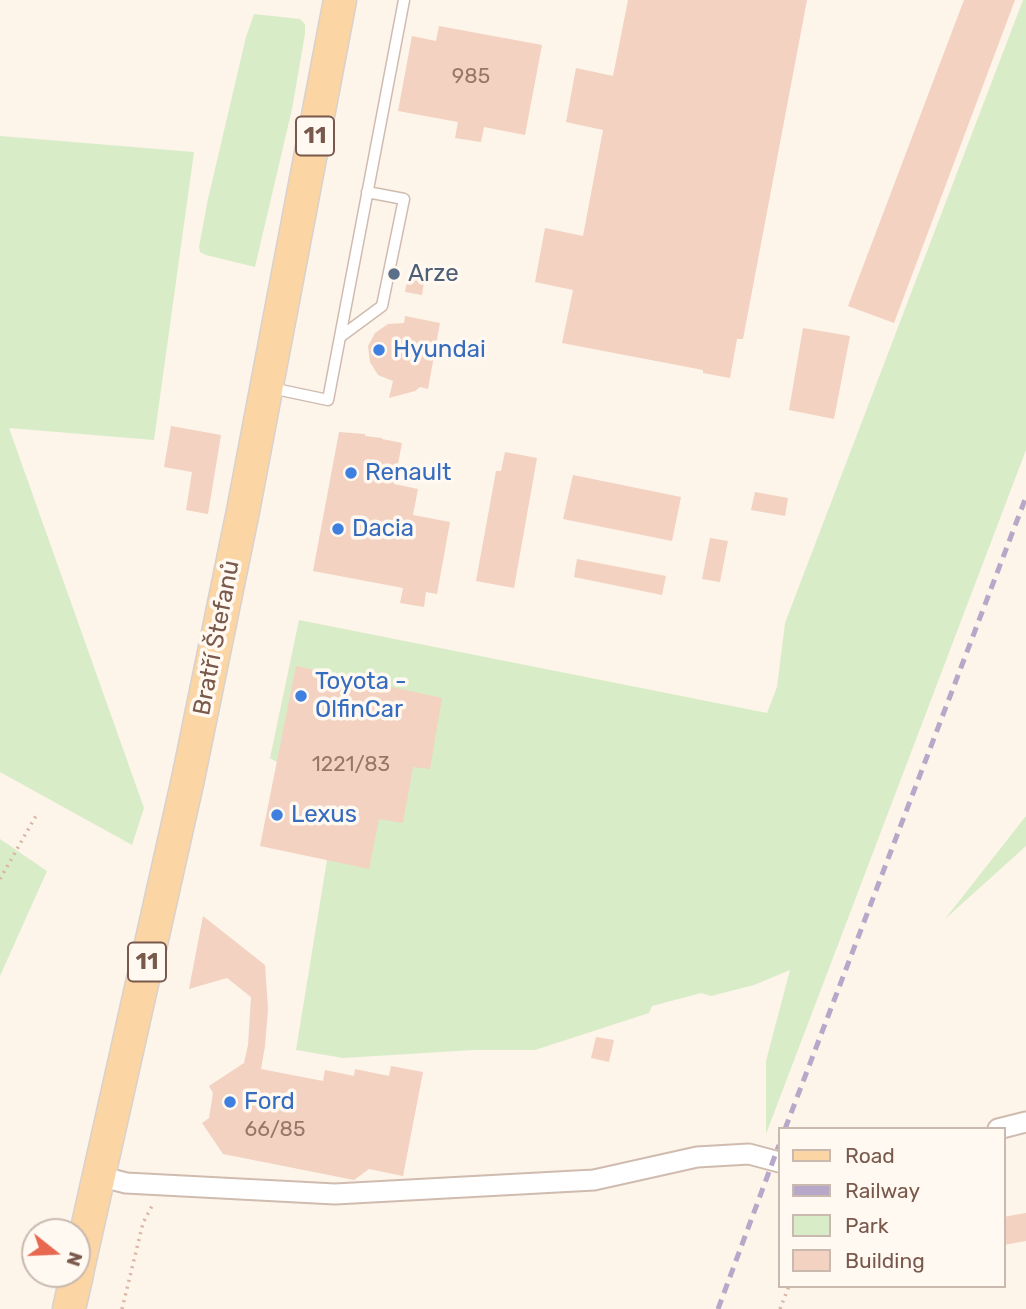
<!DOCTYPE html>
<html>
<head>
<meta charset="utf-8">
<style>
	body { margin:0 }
	#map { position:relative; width:1026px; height:1309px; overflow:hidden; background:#fdf4ea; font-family:Rubik,sans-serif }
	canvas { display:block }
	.legend { position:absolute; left:778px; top:1127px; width:228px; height:161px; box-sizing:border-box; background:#fff9f1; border:2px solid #c9b9af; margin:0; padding:9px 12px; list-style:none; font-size:21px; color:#79594c }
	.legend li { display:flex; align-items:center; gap:14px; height:35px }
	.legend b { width:35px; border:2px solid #c9b9af }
	.north { position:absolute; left:21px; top:1218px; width:70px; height:70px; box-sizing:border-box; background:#fff9f1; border:2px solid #c9b9af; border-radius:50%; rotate:108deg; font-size:19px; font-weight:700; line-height:28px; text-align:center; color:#79594c }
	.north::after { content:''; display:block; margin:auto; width:24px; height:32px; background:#e8674f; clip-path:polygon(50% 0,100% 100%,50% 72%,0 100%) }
</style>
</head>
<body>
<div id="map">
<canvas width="1026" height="1309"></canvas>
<ul class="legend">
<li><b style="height:9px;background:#fbd5a3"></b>Road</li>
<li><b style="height:9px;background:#b7a7c9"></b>Railway</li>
<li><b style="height:19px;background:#d9ecc8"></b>Park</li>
<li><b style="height:19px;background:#f3d2c1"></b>Building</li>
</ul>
<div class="north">N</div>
</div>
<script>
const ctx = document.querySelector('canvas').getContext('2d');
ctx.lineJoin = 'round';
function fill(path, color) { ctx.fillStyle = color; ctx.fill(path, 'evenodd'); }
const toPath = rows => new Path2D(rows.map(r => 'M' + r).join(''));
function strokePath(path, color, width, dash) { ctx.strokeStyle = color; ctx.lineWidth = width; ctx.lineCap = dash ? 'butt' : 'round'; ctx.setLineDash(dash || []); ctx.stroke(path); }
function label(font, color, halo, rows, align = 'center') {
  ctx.font = font + ' Rubik,sans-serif'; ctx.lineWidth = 7; ctx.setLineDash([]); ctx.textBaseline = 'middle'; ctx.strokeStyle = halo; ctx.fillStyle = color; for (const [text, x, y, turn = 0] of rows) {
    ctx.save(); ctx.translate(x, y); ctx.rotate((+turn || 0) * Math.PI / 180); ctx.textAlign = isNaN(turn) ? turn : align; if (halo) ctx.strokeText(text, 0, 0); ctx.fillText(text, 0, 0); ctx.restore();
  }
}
const green = toPath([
	[1023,0,1026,0,1026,450,766,1134,766,1061,790,970,754,985,711,996,701,993,652,1006,649,1013,535,1050,473,1050,343,1058,296,1050,327,860,329,793,270,758,299,620,767,713,777,687,785,623],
	[254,14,300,19,305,24,305,34,292,109,255,267,206,255,200,252,199,247,208,199,246,37],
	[0,136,194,152,154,440,9,428,144,808,132,845,0,772],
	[1026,816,1026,846,945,919],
	[0,839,47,871,0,976]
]);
const building = toPath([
	[628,0,807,0,743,339,737,339,730,378,703,373,703,370,562,343,573,290,535,282,545,228,583,236,603,130,566,122,576,68,613,76],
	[964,0,1015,0,894,323,848,306],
	[439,26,542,45,525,135,484,127,481,142,455,138,458,122,398,111,412,36,436,41],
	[410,266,426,269,422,295,405,292],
	[405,316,440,323,428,389,420,387,415,391,389,398,393,381,378,375,370,362,368,346,375,333,388,324,404,323],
	[803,328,850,336,834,419,789,410],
	[171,426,221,435,208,514,186,510,192,472,164,467],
	[339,432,365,434,365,436,382,438,382,439,402,443,394,484,418,489,413,515,450,522,437,594,426,592,424,607,400,603,403,588,313,571],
	[505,452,537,458,514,588,476,581,496,471,501,471],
	[573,475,681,497,672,541,563,519],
	[755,492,788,498,785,516,751,510],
	[710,538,728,541,720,582,702,579],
	[577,559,666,576,662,595,574,577],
	[296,666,442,698,430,769,413,767,403,823,379,819,369,869,260,846],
	[203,916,265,965,268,1009,265,1046,261,1069,323,1081,325,1070,354,1076,355,1069,389,1076,391,1066,423,1072,403,1176,369,1169,354,1180,223,1154,202,1123,209,1118,213,1093,209,1086,244,1063,248,1045,251,997,227,978,189,989],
	[596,1037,614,1040,609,1062,591,1058],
	[1026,1213,1026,1241,1003,1245,1003,1217]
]);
const path = toPath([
	[0,879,37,814],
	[122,1309,143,1223,153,1204],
	[780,1309,789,1286]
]);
const service = toPath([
	[340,337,382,306,404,199,367,192],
	[271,388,328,400,404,0]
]);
const minor = toPath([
	[998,1129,1026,1122],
	[99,1176,126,1183,335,1194,594,1180,697,1157,749,1154,779,1162]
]);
const primary = toPath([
	[77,1273,188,779,243,511,340,0],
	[69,1309,77,1274]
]);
const rail = toPath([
	[785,1129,1026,497],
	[718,1309,779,1145]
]);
const markers = [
	[394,274,7,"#5c6f8a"],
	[379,350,7,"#3f7fe0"],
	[351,473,7,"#3f7fe0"],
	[338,529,7,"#3f7fe0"],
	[301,696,7,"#3f7fe0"],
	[277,815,7,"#3f7fe0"],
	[230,1102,7,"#3f7fe0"]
];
const numberNames = [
	["985",471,77],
	["1221/83",351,765],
	["66/85",275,1130]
];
const shields = [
	[315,136,38],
	[147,962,38]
];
const shieldNames = [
	["11",315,136],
	["11",147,962]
];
const serviceNames = [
	["Arze",408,274]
];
const shopNames = [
	["Hyundai",393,350],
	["Renault",365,473],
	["Dacia",352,529],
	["Toyota -",315,682],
	["OlfinCar",315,710],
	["Lexus",291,815],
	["Ford",244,1102]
];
const streetNames = [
	["Bratří Štefanů",217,638,-79]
];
fill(green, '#d9ecc8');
fill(building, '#f3d2c1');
strokePath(service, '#d0bbaf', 13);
strokePath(minor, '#d0bbaf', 23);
strokePath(primary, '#d9d1cd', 35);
strokePath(path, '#d9b5a3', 3.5, [2, 5]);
strokePath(service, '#fff', 10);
strokePath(minor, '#fff', 19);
strokePath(primary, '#fbd5a3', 32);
strokePath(rail, '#b7a7c9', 5, [10, 7]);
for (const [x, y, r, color] of markers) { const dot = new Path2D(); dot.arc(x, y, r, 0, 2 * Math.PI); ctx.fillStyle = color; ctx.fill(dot); strokePath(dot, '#fff9f1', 2.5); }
label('21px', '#987769', null, numberNames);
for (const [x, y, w] of shields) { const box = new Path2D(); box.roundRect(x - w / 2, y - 19.5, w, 39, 5); ctx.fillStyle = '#fff9f1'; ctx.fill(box); strokePath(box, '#79594c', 2); }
label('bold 23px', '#79594c', null, shieldNames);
label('24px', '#4e5e75', '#fff9f1', serviceNames, 'left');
label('24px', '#366cbe', '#fff9f1', shopNames, 'left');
label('24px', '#79594c', '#fff9f1', streetNames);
</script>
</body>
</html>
